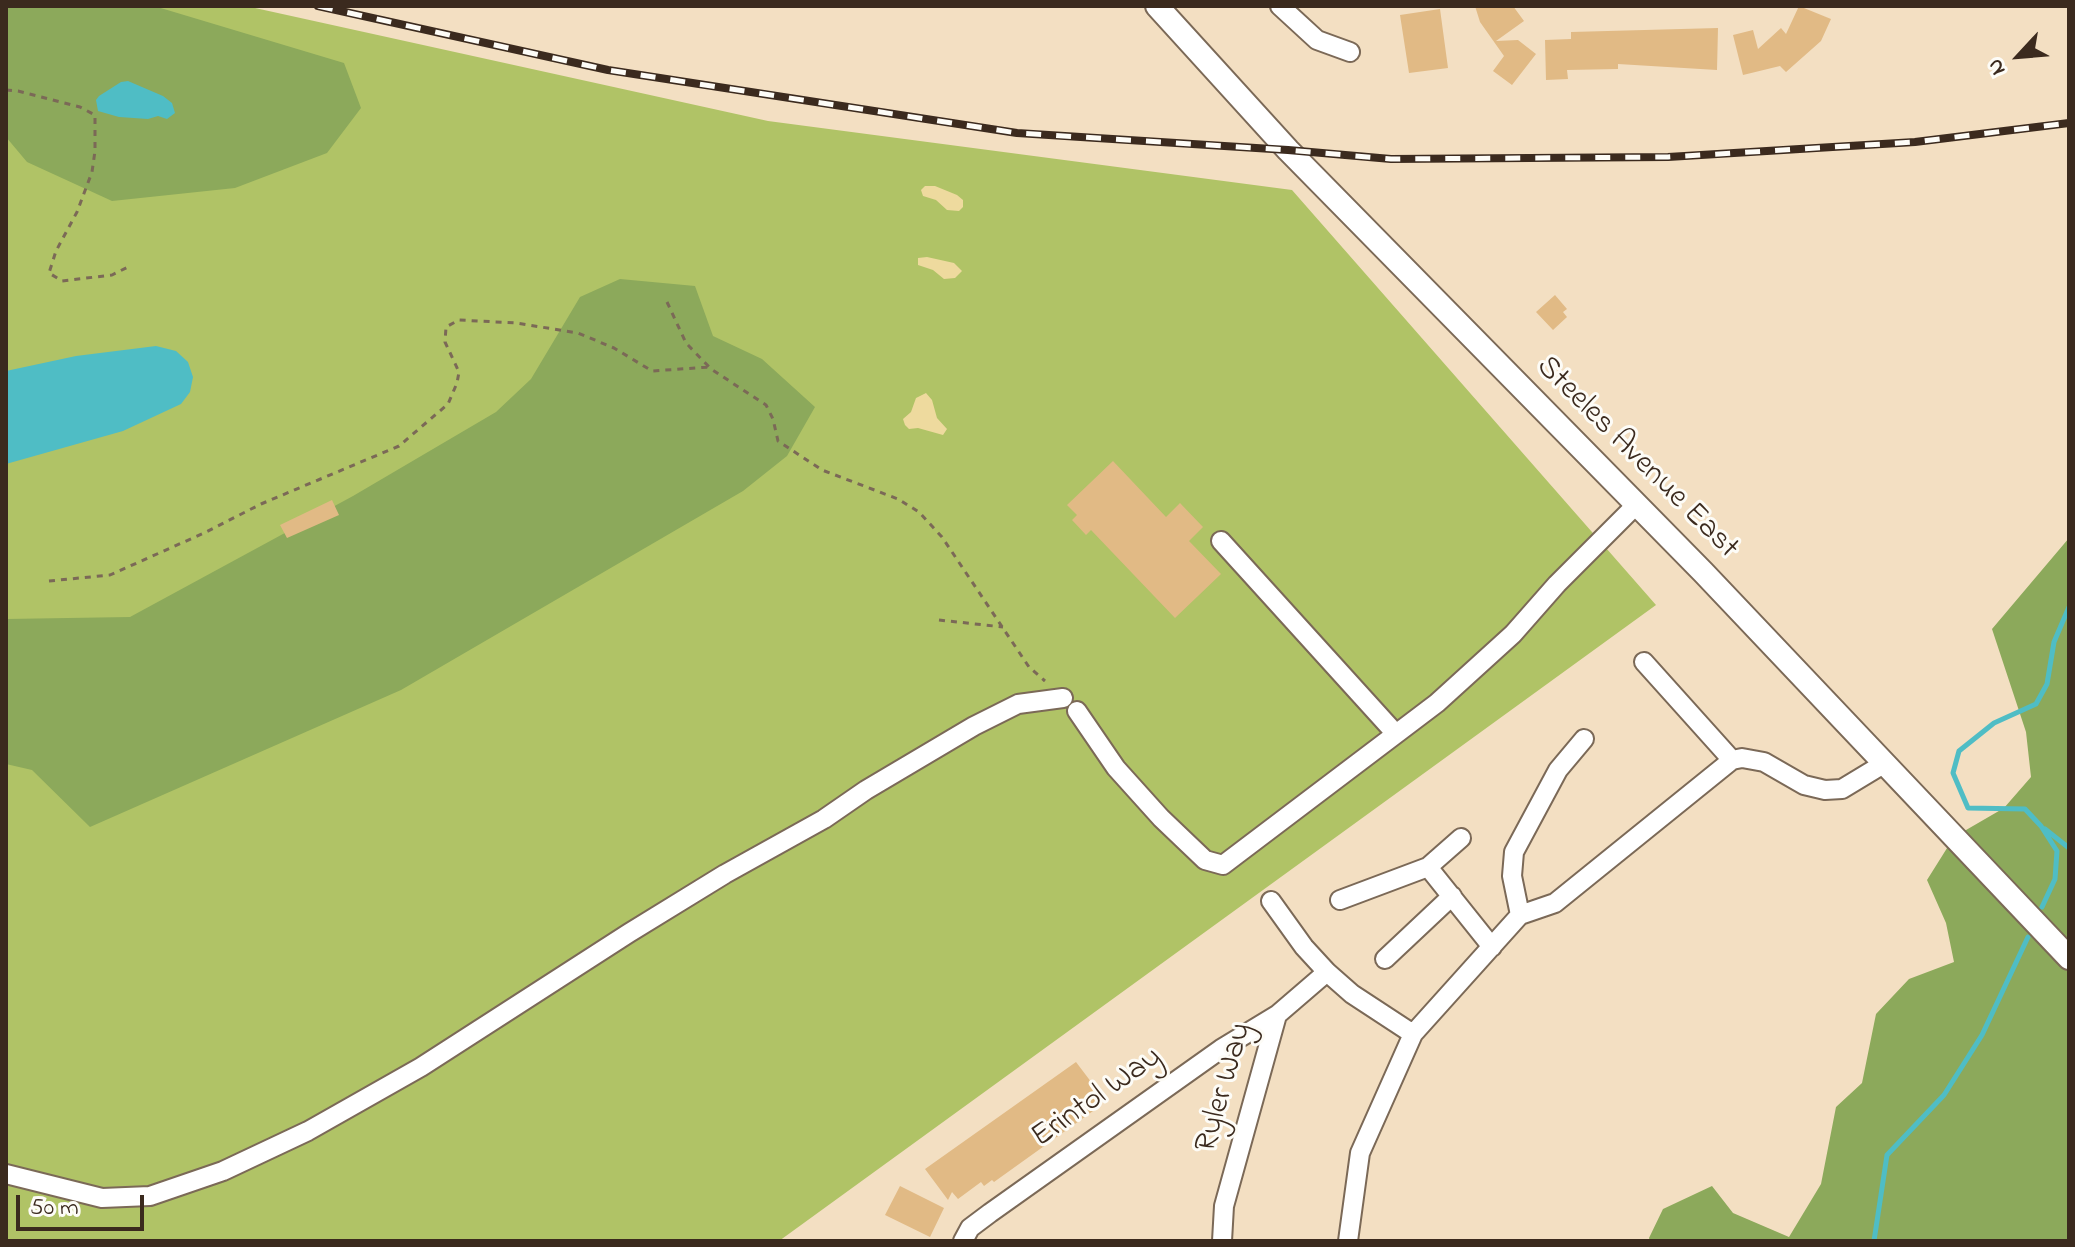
<!DOCTYPE html>
<html>
<head>
<meta charset="utf-8">
<style>
	body { margin:0 }
	#map { position:relative; width:2075px; height:1247px; overflow:hidden; background:#f3dfc2; font-family:"Indie Flower",sans-serif }
	canvas { display:block }
	.frame { position:absolute; inset:0; border:8px solid #3b2a1e; pointer-events:none }
	.north { position:absolute; left:1979px; top:16px; width:80px; height:80px; -webkit-text-stroke:6px #fdfcf7; paint-order:stroke; rotate:244deg; font-size:22px; font-weight:700; line-height:32px; text-align:center; color:#3b2a1e }
	.north::after { content:''; display:block; margin:auto; width:28px; height:36px; background:#3b2a1e; clip-path:polygon(50% 0,100% 100%,50% 72%,0 100%) }
	.scale { position:absolute; left:16px; top:1195px; width:128px; height:36px; box-sizing:border-box; border:4px solid #3b2a1e; border-top:0; padding-left:10px; font-size:24px; line-height:28px; white-space:nowrap; color:#3b2a1e; -webkit-text-stroke:6px #fdfcf7; paint-order:stroke }
</style>
</head>
<body>
<div id="map">
<canvas width="2075" height="1247"></canvas>
<div class="frame"></div>
<div class="north">N</div>
<div class="scale">50 m</div>
</div>
<script>
const ctx = document.querySelector('canvas').getContext('2d');
ctx.lineJoin = 'round';
function fill(path, color) { ctx.fillStyle = color; ctx.fill(path, 'evenodd'); }
const toPath = rows => new Path2D(rows.map(r => 'M' + r).join(''));
function strokePath(path, color, width, dash) { ctx.strokeStyle = color; ctx.lineWidth = width; ctx.lineCap = dash ? 'butt' : 'round'; ctx.setLineDash(dash || []); ctx.stroke(path); }
function label(font, color, halo, rows, align = 'center') {
  ctx.font = font + ' "Indie Flower",sans-serif'; ctx.lineWidth = 6; ctx.setLineDash([]); ctx.textBaseline = 'middle'; ctx.strokeStyle = halo; ctx.fillStyle = color; for (const [text, x, y, turn = 0] of rows) {
    ctx.save(); ctx.translate(x, y); ctx.rotate((+turn || 0) * Math.PI / 180); ctx.textAlign = isNaN(turn) ? turn : align; if (halo) ctx.strokeText(text, 0, 0); ctx.fillText(text, 0, 0); ctx.restore();
  }
}
const green = toPath([
	[6,6,246,6,768,121,1292,190,1656,605,779,1241,6,1241]
]);
const forest = toPath([
	[6,6,154,6,344,63,361,108,327,153,235,188,112,201,27,162,6,137],
	[620,279,695,286,713,336,762,359,815,407,787,456,743,491,401,690,90,827,32,770,6,764,6,619,130,617,353,496,496,412,531,379,580,297],
	[2069,538,2069,1241,1650,1241,1649,1238,1663,1209,1712,1186,1733,1213,1789,1237,1821,1184,1836,1107,1862,1083,1876,1014,1909,979,1954,962,1946,923,1927,880,1954,837,2004,808,2031,777,2026,732,1992,629]
]);
const sand = toPath([
	[925,186,935,186,957,195,963,200,963,207,959,211,947,210,936,200,923,196,921,190],
	[927,257,954,263,962,271,955,278,944,279,933,270,918,265,918,258],
	[926,393,932,400,937,418,947,429,943,435,918,428,909,429,905,425,903,419,911,412,916,398]
]);
const water = toPath([
	[128,81,163,96,172,103,175,113,167,119,158,116,148,119,119,117,98,111,96,100,99,96,121,82],
	[156,346,176,351,188,362,193,377,190,392,181,404,123,431,6,464,6,371,76,356]
]);
const stream = toPath([
	[2045,829,2069,848],
	[2042,907,2055,879,2057,851,2041,826,2025,809,1968,808,1953,773,1959,751,1994,723,2036,704,2047,684,2054,642,2069,607],
	[1874,1241,1887,1155,1944,1095,1982,1035,2028,937]
]);
const building = toPath([
	[1475,6,1513,6,1524,21,1496,41,1518,40,1536,54,1512,85,1493,71,1504,56,1480,22],
	[1799,6,1831,19,1821,41,1786,72,1780,66,1743,75,1733,35,1753,30,1758,49,1781,28,1786,34],
	[1440,9,1448,68,1409,73,1400,15],
	[1718,28,1717,70,1618,64,1618,69,1567,70,1568,79,1546,80,1545,40,1571,39,1571,32],
	[1555,295,1567,309,1563,312,1567,317,1553,330,1536,312],
	[1113,461,1166,517,1180,503,1203,527,1189,541,1221,574,1175,618,1091,530,1086,535,1072,520,1077,515,1067,505],
	[332,500,339,515,287,538,280,525],
	[1076,1062,1104,1099,1098,1103,1100,1106,994,1182,992,1180,984,1186,981,1182,958,1199,952,1192,948,1200,925,1169],
	[900,1186,944,1208,930,1237,885,1215]
]);
const path = toPath([
	[6,90,18,91,80,107,95,115,95,151,92,172,77,212,56,251,49,273,62,281,112,275,130,266],
	[667,302,686,343,711,369,766,405,773,419,778,441,822,470,898,499,919,512,942,537,1029,667,1045,681],
	[49,581,110,575,204,533,261,504,399,446,448,404,457,383,459,372,445,342,446,327,459,320,516,323,578,333,614,348,652,371,710,367],
	[939,620,1003,627]
]);
const minor = toPath([
	[1280,6,1317,40,1350,52],
	[1221,541,1396,734],
	[1644,662,1732,760],
	[1077,711,1116,768,1161,818,1205,860,1223,865,1437,703,1513,634,1557,584,1636,505],
	[1428,867,1461,838],
	[1340,900,1428,867,1492,947],
	[1271,901,1304,947,1327,972,1352,994,1413,1034],
	[1520,915,1512,876,1514,852,1558,770,1584,739],
	[1385,959,1452,896],
	[6,1174,102,1198,150,1196,223,1171,308,1131,421,1067,629,933,725,874,824,819,866,790,974,726,1018,704,1063,698],
	[963,1241,970,1228,990,1213,1221,1049,1277,1015],
	[1222,1241,1224,1206,1277,1015,1327,972],
	[1348,1241,1360,1153,1413,1034,1520,915,1555,903,1732,760,1742,758,1764,762,1804,785,1825,790,1842,789,1885,763]
]);
const major = toPath([
	[1157,6,1288,150,1703,572,2069,958]
]);
const rail = toPath([
	[318,6,608,70,1017,133,1288,150,1391,159,1668,157,1915,142,2069,123]
]);
const streetNames = [
	["Steeles Avenue East",1636,459,45],
	["Ryler Way",1226,1088,-74],
	["Erintol Way",1098,1099,-35]
];
fill(green, '#b0c366');
fill(forest, '#8ca95b');
fill(sand, '#eeda9e');
fill(water, '#4fbdc5');
strokePath(stream, '#4fbdc5', 5);
fill(building, '#e1ba85');
strokePath(minor, '#7b6957', 22);
strokePath(major, '#7b6957', 26);
strokePath(path, '#7b6957', 3, [6, 6]);
strokePath(minor, '#fff', 18);
strokePath(major, '#fff', 22);
strokePath(rail, '#3b2a1e', 8);
strokePath(rail, '#fdfcf7', 5, [15]);
label('32px', '#3b2a1e', '#fdfcf7', streetNames);
</script>
</body>
</html>
